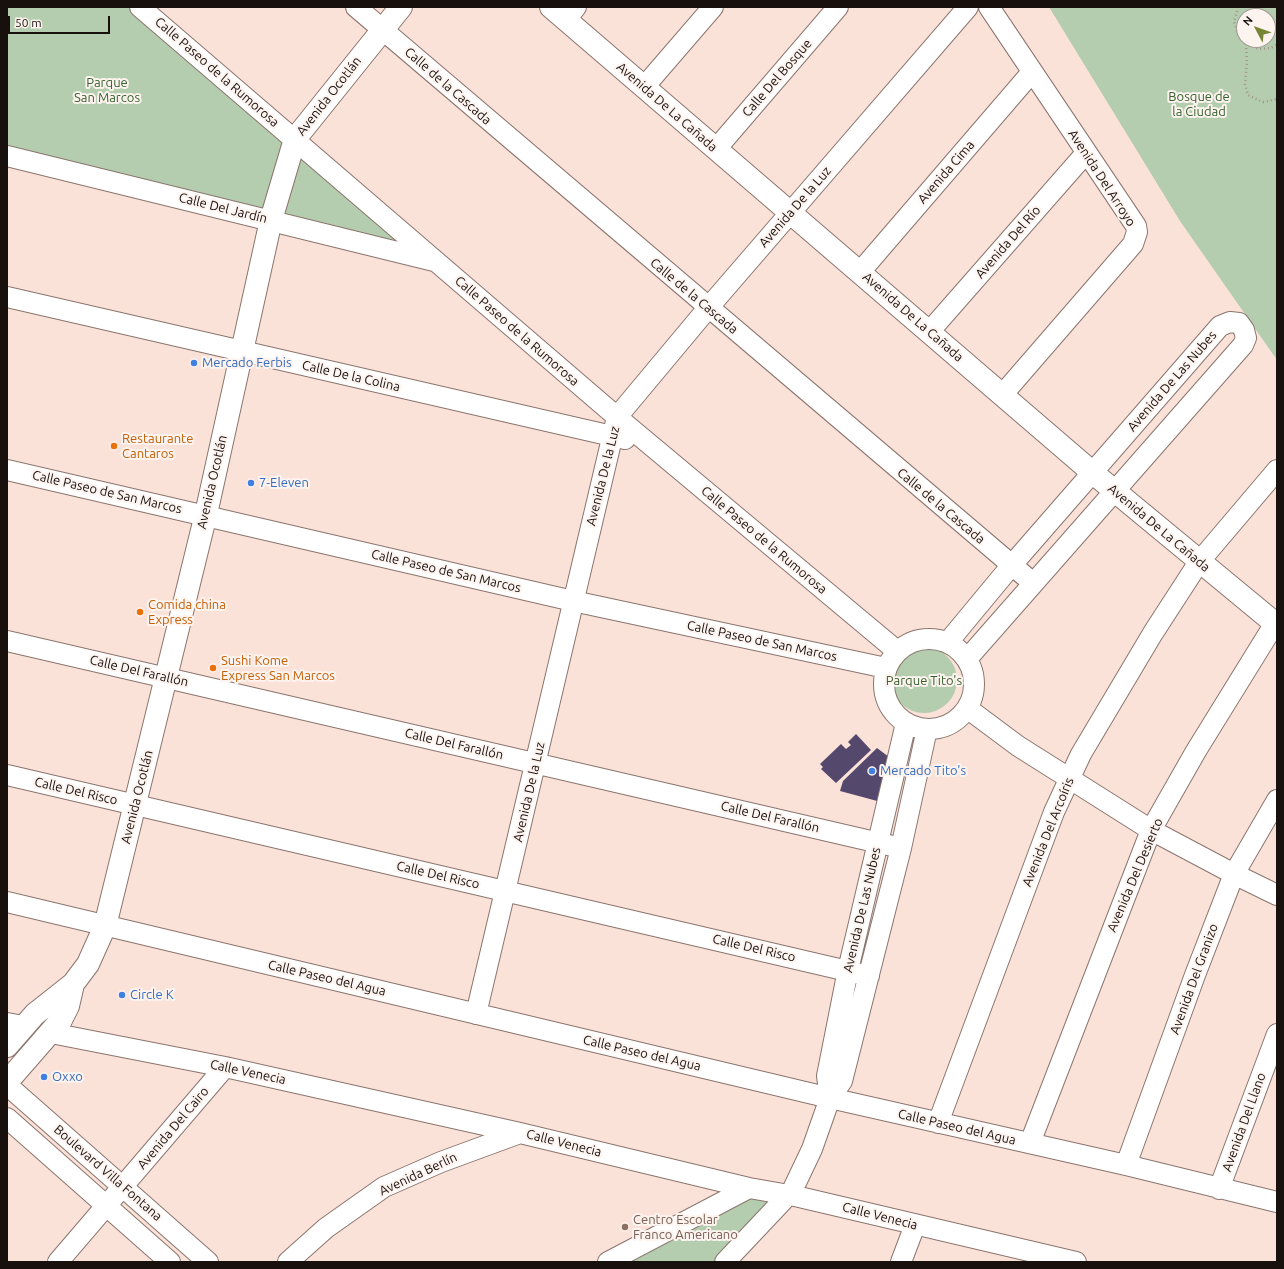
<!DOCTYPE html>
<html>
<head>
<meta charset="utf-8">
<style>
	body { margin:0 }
	#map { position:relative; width:1284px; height:1269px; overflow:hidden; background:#fbe2d9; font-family:Ubuntu,sans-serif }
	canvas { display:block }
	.frame { position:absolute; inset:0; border:8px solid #18100d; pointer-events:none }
	.north { position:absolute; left:1236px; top:8px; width:40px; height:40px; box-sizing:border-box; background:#fdf3ef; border:1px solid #a19895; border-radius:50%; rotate:311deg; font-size:11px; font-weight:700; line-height:16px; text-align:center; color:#18100d }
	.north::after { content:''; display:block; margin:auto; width:14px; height:18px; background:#768533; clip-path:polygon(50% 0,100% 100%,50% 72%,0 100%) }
	.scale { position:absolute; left:8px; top:16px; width:102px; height:18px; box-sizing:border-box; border:2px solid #18100d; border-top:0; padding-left:5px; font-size:12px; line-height:14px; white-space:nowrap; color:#18100d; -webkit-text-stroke:3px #fdf3ef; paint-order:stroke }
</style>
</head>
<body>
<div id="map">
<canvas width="1284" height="1269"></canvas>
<div class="frame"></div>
<div class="north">N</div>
<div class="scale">50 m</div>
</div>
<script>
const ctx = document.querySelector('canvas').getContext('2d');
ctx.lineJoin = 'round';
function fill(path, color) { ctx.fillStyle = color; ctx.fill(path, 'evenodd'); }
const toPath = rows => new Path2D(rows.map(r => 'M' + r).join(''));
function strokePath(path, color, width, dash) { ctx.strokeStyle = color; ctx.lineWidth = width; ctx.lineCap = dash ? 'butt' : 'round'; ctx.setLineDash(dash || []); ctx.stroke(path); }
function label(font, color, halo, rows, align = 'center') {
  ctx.font = font + ' Ubuntu,sans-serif'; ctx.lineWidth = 4; ctx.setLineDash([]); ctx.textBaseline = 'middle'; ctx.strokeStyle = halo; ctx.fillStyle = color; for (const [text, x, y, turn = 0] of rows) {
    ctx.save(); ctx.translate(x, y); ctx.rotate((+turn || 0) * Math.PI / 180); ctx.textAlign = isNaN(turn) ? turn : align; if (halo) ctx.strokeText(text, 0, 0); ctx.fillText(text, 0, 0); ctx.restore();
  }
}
const green = toPath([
	[7,7,140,7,312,156,407,246,285,218,293,141,235,91,284,135,262,217,7,151],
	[1049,7,1277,7,1277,360,1180,221],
	[1244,16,1268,16,1268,40,1244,40],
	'891 680a33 33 0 1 1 66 0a33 33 0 1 1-66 0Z',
	[758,1188,793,1196,728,1262,616,1262]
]);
const building = toPath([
	[856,734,871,750,836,783,821,769,823,767,820,764,841,744,846,749,851,745,848,742],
	[877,748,893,760,881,802,840,791,843,781]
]);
const path = toPath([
	[1238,7,1234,22,1238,34,1246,44,1258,49,1271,48,1277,44],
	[1246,44,1247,62,1245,84,1248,95,1263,102,1277,99]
]);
const minor = toPath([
	[140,7,617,417,897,651],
	[356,7,1033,583],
	[989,7,1136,226,1137,232,1133,244,1003,394],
	[566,19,576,7],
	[644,87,713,7],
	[716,149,838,7],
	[7,156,434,261],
	[860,272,1032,72],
	[7,297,625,439],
	[929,332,1086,153],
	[7,470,573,601,886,668],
	'884 684a45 45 0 1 1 90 0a45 45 0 1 1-90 0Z',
	[7,641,901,848],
	[948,642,1011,566,1220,326,1230,322,1239,323,1244,330,1246,338,1243,345,967,659],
	[967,708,1018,746,1151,830,1234,874,1277,895],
	[7,775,869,976],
	[7,902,830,1098,1126,1165,1277,1202],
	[476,1014,617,417,708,308,968,7],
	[7,1023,24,1026],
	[51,1033,225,1067,520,1133,749,1188,795,1196,1076,1262],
	[7,1085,208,1262],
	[830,1098,827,1076,848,970,906,723],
	[7,1118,170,1262],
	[938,1123,1054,812,1081,754,1153,633,1199,562,1277,470],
	[1030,1143,1151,830,1196,751,1277,620],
	[1126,1165,1195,975,1234,874,1277,800],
	[1219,1189,1277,1034],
	[58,1262,225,1067],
	[288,1262,326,1228,384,1187,441,1162,520,1133],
	[608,1262,749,1188],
	[725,1262,792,1191,812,1149,830,1098,842,1081,901,848,927,729],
	[901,1262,915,1225]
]);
const major = toPath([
	[551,7,1093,473,1277,625],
	[7,1046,35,1014,73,984,88,964,105,926,206,514,271,220,295,139,401,7],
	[7,1082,61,1020,68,1006,73,984]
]);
const markers = [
	[194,363,4,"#3f7fe0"],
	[114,446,4,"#e8710a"],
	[251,483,4,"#3f7fe0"],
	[140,612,4,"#e8710a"],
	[213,668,4,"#e8710a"],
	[872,771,4,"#3f7fe0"],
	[122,995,4,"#3f7fe0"],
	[44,1077,4,"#3f7fe0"],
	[625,1227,4,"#8d6e63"]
];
const streetNames = [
	["Calle Paseo de la Rumorosa",217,72,41],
	["Calle Del Bosque",777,78,-49],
	["Calle de la Cascada",448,86,41],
	["Avenida Ocotlán",329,96,-52],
	["Avenida De La Cañada",667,107,41],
	["Avenida Cima",946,172,-49],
	["Avenida Del Arroyo",1102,178,57],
	["Avenida De la Luz",795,207,-49],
	["Calle Del Jardín",223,208,14],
	["Avenida Del Río",1008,242,-49],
	["Calle de la Cascada",694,296,40],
	["Avenida De La Cañada",913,317,41],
	["Calle Paseo de la Rumorosa",517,331,41],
	["Calle De la Colina",351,376,13],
	["Avenida De Las Nubes",1172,381,-49],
	["Avenida De la Luz",603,476,-76],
	["Avenida Ocotlán",212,482,-77],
	["Calle Paseo de San Marcos",107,492,13],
	["Calle de la Cascada",941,506,40],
	["Avenida De La Cañada",1159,528,40],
	["Calle Paseo de la Rumorosa",764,540,40],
	["Calle Paseo de San Marcos",446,571,13],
	["Calle Paseo de San Marcos",762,641,12],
	["Calle Del Farallón",139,671,13],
	["Calle Del Farallón",454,744,13],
	["Calle Del Risco",76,791,13],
	["Avenida De la Luz",529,792,-77],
	["Avenida Ocotlán",137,797,-76],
	["Calle Del Farallón",770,817,13],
	["Avenida Del Arcoíris",1048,832,-68],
	["Calle Del Risco",438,875,13],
	["Avenida Del Desierto",1135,875,-67],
	["Avenida De Las Nubes",862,910,-77],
	["Calle Del Risco",754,948,13],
	["Calle Paseo del Agua",327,978,13],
	["Avenida Del Granizo",1194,979,-70],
	["Calle Paseo del Agua",642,1053,13],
	["Calle Venecia",248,1072,12],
	["Avenida Del Llano",1244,1122,-70],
	["Calle Paseo del Agua",957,1127,13],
	["Avenida Del Cairo",173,1128,-50],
	["Calle Venecia",564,1143,14],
	["Boulevard Villa Fontana",108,1173,41],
	["Avenida Berlín",418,1174,-25],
	["Calle Venecia",880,1216,14]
];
const parkNames = [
	["Parque",107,83],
	["San Marcos",107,98],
	["Bosque de",1199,97],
	["la Ciudad",1199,112],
	["Parque Tito's",924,681]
];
const shopNames = [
	["Mercado Ferbis",202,363],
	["7-Eleven",259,483],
	["Mercado Tito's",880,771],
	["Circle K",130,995],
	["Oxxo",52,1077]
];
const foodNames = [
	["Restaurante",122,439],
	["Cantaros",122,454],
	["Comida china",148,605],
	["Express",148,620],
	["Sushi Kome",221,661],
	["Express San Marcos",221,676]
];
const educationNames = [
	["Centro Escolar",633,1220],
	["Franco Americano",633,1235]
];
fill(green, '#b3cdae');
fill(building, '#55486d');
strokePath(minor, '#8b756d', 22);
strokePath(major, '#8b756d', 24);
strokePath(path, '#a6938d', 2.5, [1, 3]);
strokePath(minor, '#fff', 20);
strokePath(major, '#fff', 22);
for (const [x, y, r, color] of markers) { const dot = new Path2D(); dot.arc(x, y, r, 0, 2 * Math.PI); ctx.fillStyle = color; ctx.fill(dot); strokePath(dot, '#fdf3ef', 1.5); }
label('13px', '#18100d', '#fdf3ef', streetNames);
label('13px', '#386331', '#fdf3ef', parkNames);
label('13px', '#366cbe', '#fdf3ef', shopNames, 'left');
label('13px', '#c56008', '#fdf3ef', foodNames, 'left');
label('13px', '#785e54', '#fdf3ef', educationNames, 'left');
</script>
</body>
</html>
